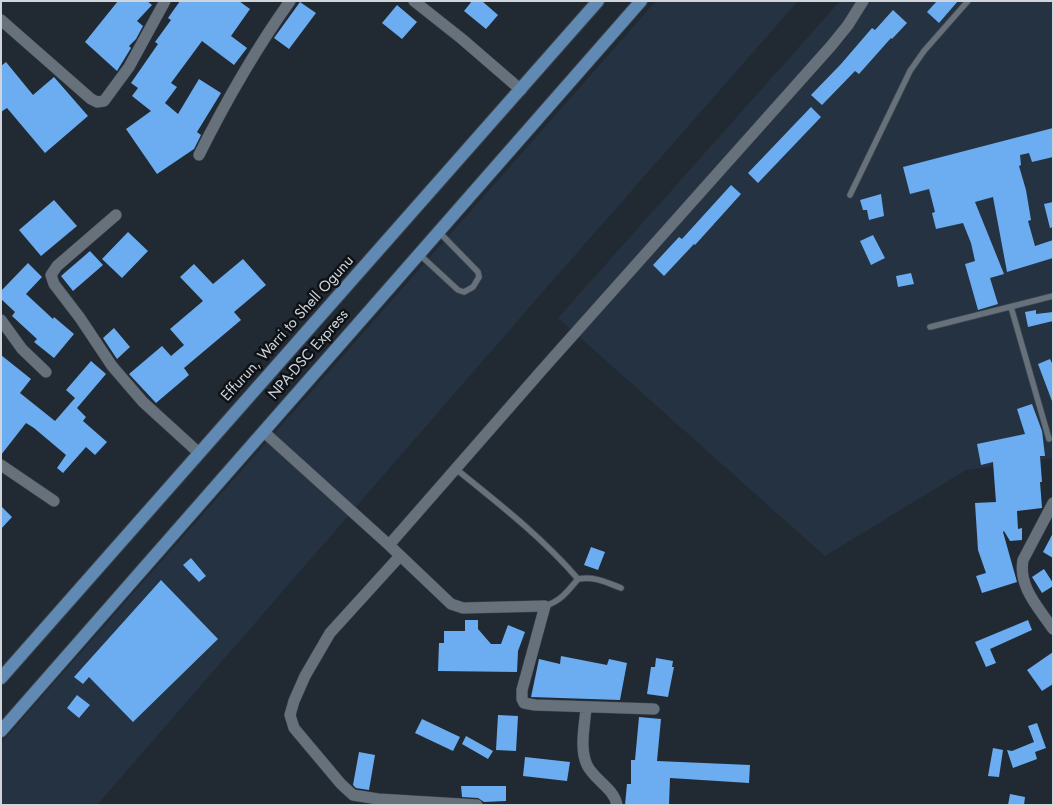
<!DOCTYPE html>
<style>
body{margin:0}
#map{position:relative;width:1054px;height:806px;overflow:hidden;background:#212a33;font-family:Jost,sans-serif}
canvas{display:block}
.frame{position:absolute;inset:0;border:2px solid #cfd5db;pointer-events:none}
</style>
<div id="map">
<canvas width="1054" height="806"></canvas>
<div class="frame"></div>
</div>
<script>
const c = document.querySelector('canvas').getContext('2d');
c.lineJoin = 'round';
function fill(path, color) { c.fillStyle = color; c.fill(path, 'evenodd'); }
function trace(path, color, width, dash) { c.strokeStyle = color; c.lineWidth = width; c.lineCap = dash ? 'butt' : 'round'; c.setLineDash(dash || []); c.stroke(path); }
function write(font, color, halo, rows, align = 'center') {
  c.font = font + ' Jost,sans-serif'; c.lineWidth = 5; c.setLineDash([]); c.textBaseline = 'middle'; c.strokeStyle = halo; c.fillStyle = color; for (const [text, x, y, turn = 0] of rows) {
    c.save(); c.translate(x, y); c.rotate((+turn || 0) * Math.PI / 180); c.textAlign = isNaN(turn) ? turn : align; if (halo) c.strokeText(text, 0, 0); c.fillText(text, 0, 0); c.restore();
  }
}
fill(new Path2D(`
 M656,1H798L540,295L97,805H1V743Z
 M840,1H1053V458L966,470L825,556L558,318Z`), '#253241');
fill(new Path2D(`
 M118,1H147L152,5L137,21L143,26L136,39L129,46L131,48L117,71L85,42Z
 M180,1H239L250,9L231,36L247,48L234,65L202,41L171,83L177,87L165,103L178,114L199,79L221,93L197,132L201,135L194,149L157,174L126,129L151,111L132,96L138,88L131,83L158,44L155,42L171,20L168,18Z
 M472,1H482L498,15L486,29L464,11Z
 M937,1H958L939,23L927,12Z
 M300,2L316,13L289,49L274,38Z
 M397,5L417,22L402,39L382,23Z
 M893,10L907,23L892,39L891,38L859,74L855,71L822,105L811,95L841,64L872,28L875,30Z
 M6,62L33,95L54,77L88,116L45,153L7,108L1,112V66Z
 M811,107L821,117L758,183L748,173Z
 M1053,128V157L1032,162L1029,153L1020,155L1021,165L1019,166L1026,190L1031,220L1028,221L1035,246L1053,240V258L1007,272L993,197L975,202L1004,274L990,278L998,304L978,310L965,264L975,261L971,243L963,223L936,229L932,213L935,212L929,189L910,194L903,167Z
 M731,185L741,194L695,245L694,244L664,276L653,265L679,237L682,239Z
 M881,194L884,216L869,220L867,210H863L860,200Z
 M54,200L77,226L41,256L19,230Z
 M1053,202V227L1050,228L1044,204Z
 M128,232L148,251L122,278L102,259Z
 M873,235L885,258L871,265L860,241Z
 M90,251L103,265L73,291L61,276Z
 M243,259L266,285L234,312L241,320L184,368L189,375L156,403L129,374L162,346L171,356L184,345L170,329L203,301L180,277L194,264L213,284Z
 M28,263L42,277L26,294L53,319L54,317L74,334L54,358L34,342L37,339L12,316L15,312L1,299V291Z
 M911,273L914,284L898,287L896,276Z
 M1036,310V314L1053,312V321L1028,327L1025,312Z
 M114,328L130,347L117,359L103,338Z
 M1,355L31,379L20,393L55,421L75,398L66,390L91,361L106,374L77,408L86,417L83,421L107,442L95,455L86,447L63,473L57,468L66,455L34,428L26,423L1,455Z
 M1050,359L1053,365L1052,401L1038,364Z
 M1032,404L1042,431L1045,456H1040L1042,482H1040L1042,508L1017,511L1018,529L1022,528V540L1010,541L1004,531L1003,532L1017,582L982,593L976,576L986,573L978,550L975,503L996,502L993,462L981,465L977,444L1025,434L1017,409Z
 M1,506L12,517L1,529Z
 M1053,533V558L1043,552Z
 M591,547L605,552L598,570L584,565Z
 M191,558L206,576L199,582L183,565Z
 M1044,569L1053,583V586L1042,593L1032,577Z
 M161,580L218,639L133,722L89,677L83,684L74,677Z
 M465,620H478V629L491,644H501L508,625L525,632L518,651L517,672L438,671L439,643H444V631H465Z
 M1028,620L1032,630L990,649L996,663L986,667L975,642Z
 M1053,652V684L1042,691L1027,670Z
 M561,656L607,665L609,659L627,663L620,700L531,697L539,659L560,664Z
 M656,658L673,661L672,667H674L668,697L647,694L651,667H655Z
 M77,695L90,705L79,718L67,708Z
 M498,715L518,716L516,751L496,750Z
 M639,717L661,719L657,761L750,765L749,783L670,778L669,805H625L627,784H631V760H635Z
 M422,719L460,737L453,751L415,733Z
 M1037,723L1046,748L1035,752L1037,759L1013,768L1007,750L1012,751L1034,742L1028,726Z
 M466,736L493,751L488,759L462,744Z
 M993,748L1003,750L999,777L988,776Z
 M359,752L375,755L369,790L356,788L353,785Z
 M525,757L570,762L567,781L523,776Z
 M461,786H506V801L484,802L478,798L462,797Z
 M1010,794L1025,797L1024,805H1008Z`), '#6badf0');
const lane = new Path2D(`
 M850,195L910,71L924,51L968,1
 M419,254L458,290L464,292L473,287L479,277L478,272L439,232
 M1011,307L1049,439
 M930,327L1053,296
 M456,469C498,503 542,537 578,579
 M545,606C561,601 568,591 578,579C594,576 606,582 621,588`);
const street = new Path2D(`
 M414,1L462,39L521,90
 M1,20L91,99L97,102L104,101L129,67L165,1
 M199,155C226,101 255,50 290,1
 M116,215L57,266L51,275L54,284L80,318L112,366L143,402L199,453
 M1,320L22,349L46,372
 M264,432L389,545L451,604L463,608L545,606L522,690V699L524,703L535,705L654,709
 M1,465L54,501
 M1053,503L1023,560C1018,587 1039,608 1053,629
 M389,545L542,370L831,46L848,25L863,1
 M400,556L330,633L305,676L294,701L290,715L294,728L341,784L353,795L378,799L477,805
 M586,707C585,725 579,748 587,765C594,780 614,788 617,805`);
const primary = new Path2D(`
 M1,678L598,1
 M1,731L641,1`);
trace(lane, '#3d454d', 7);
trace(street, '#3d454d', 12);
trace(primary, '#3d454d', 14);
trace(lane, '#67717c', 5.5);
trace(street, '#67717c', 11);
trace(primary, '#608ab4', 12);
write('15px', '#cfd5db', '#0e1216', [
 ["Effurun, Warri to Shell Ogunu",288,329,-48],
 ["NPA-DSC Express",309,355,-49]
]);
</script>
